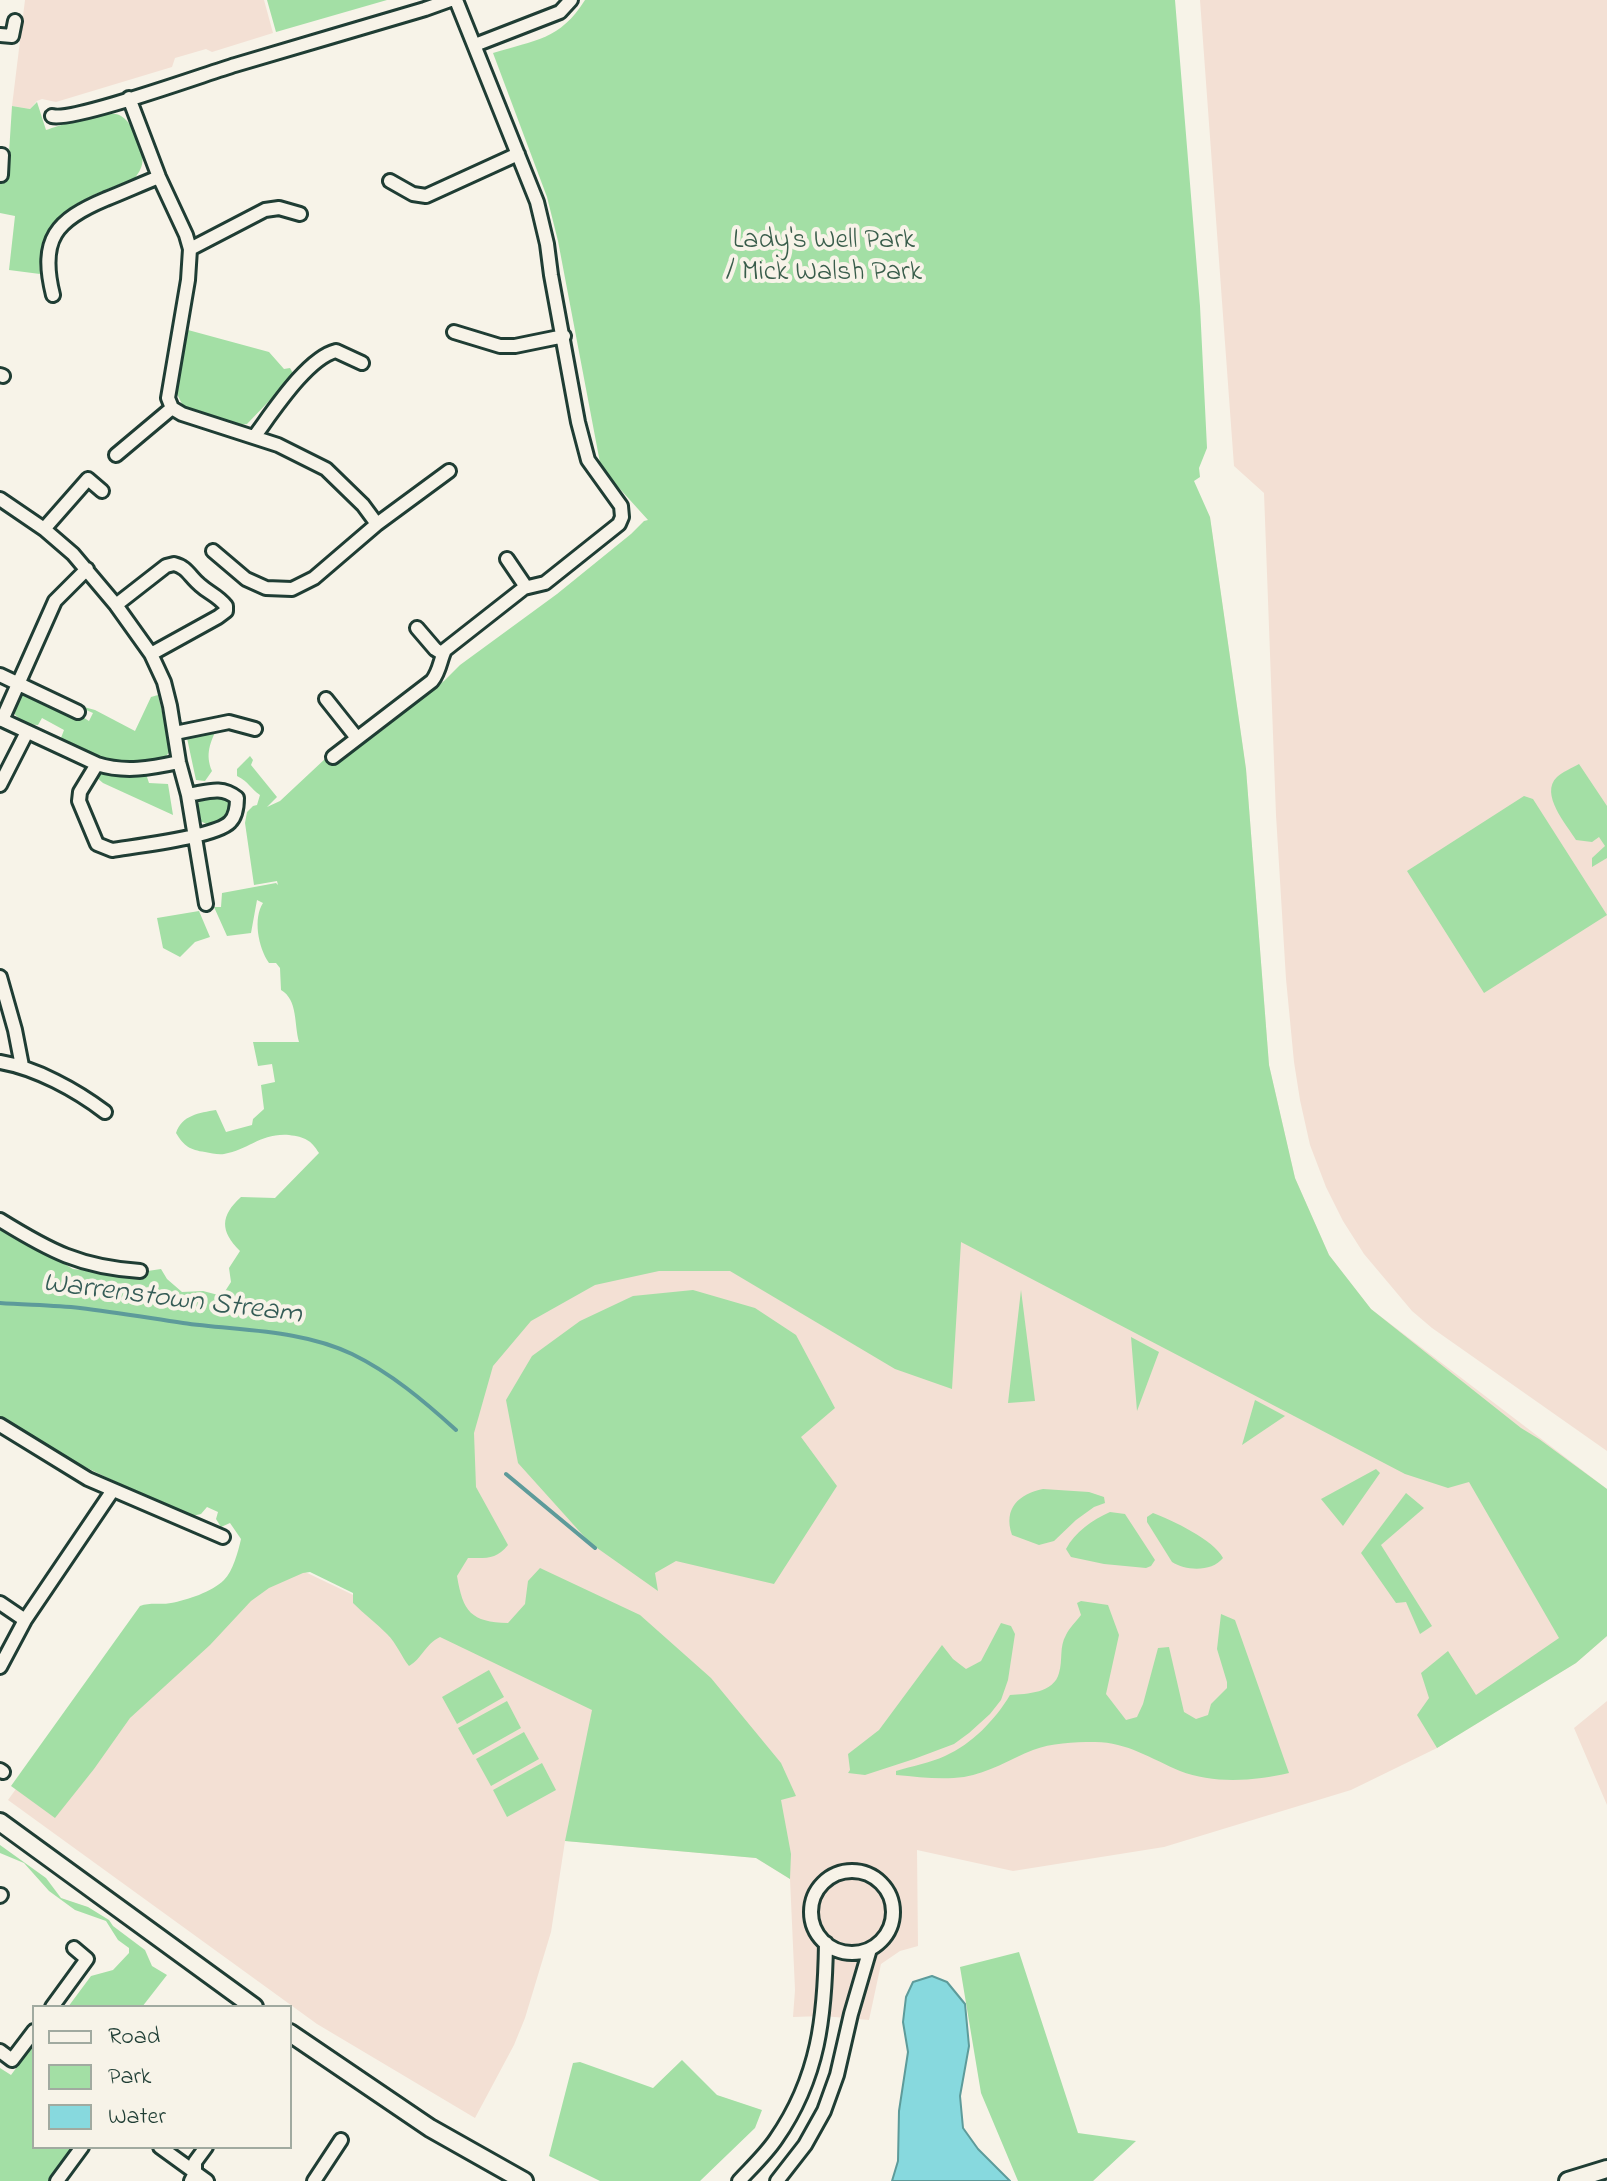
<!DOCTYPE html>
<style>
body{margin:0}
#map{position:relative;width:1607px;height:2181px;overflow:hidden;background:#f7f3e8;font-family:"Indie Flower",sans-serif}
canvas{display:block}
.legend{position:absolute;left:32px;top:2005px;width:260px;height:144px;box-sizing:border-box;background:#f7f3e8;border:2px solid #a1aaa0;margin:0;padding:10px 14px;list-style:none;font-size:24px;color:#1f3d34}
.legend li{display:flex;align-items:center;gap:16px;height:40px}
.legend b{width:40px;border:2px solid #a1aaa0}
</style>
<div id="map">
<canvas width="1607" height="2181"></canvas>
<ul class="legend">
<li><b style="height:10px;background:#f7f3e8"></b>Road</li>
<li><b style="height:22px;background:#a3dfa5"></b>Park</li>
<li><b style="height:22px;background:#87d9de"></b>Water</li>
</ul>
</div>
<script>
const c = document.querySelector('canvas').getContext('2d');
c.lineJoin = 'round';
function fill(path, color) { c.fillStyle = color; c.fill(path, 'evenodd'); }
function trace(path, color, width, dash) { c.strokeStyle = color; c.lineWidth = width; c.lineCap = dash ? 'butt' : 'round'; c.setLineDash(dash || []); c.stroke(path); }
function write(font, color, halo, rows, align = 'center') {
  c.font = font + ' "Indie Flower",sans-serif'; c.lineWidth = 8; c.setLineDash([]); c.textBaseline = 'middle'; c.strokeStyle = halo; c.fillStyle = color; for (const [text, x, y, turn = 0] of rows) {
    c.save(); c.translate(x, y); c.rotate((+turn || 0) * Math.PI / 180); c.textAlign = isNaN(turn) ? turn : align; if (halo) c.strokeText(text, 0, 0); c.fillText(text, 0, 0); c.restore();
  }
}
fill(new Path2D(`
 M25,0H264L273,33L212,52L206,49L175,58L172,67L56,102L42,99L37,101L30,109L12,106Z
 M1200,0H1607V1451L1432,1328L1412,1311L1364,1254L1343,1221L1326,1187L1310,1145L1300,1100L1294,1062L1286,979L1276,815L1264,493L1234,466Z
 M1210,517L1246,769L1269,1065L1295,1178L1329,1255L1371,1309L1607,1489V1636L1576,1663L1437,1748L1351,1790L1164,1847L1013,1871L917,1850L918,1946L900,1951L881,1964L869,2020L823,2016L793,2017L795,1990L790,1879L756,1858L565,1841L551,1932L525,2018L514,2045L475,2118L317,2024L8,1800L137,1621L301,1570L414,1624L457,1316Z
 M1607,1701V1805L1574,1728Z`), '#f3e0d4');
fill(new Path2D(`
 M267,0H387L276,32Z
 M585,0H1175L1200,306L1207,448L1199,468L1200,477L1194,481L1210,517L1246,769L1269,1065L1295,1178L1329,1255L1371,1309L1521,1428L1539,1439L1607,1489V1636L1576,1663L1437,1748L1417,1715L1429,1698L1421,1673L1448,1651L1476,1695L1559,1638L1469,1482L1448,1488L1405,1474L961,1242L952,1389L895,1369L730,1271H659L595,1285L531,1321L493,1366L474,1433L476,1487L508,1545C496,1560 486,1558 468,1558L457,1576C463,1612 471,1622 508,1623L525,1604L528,1581L540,1568L640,1615L711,1678L781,1763L796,1796L781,1800L791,1854L790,1879L756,1858L565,1841L592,1710L440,1637C425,1644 422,1659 409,1666C401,1656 397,1644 387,1634C376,1623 364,1614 353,1603V1593L310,1572L303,1573L269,1588L251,1601L210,1645L130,1718L94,1769L55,1818L11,1786L140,1606C150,1602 161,1605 171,1603C187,1600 212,1592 224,1580C233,1571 238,1552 241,1539L230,1523L221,1527L216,1519L218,1512L207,1507L201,1514L192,1516L155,1501L77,1463L0,1416V1226L73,1269L121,1275L161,1269L167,1279L182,1292L203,1291L222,1296L231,1282L229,1268L240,1251C220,1231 220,1216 241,1197L275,1198L319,1153C311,1140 305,1137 289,1135C260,1133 249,1150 224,1154C218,1155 211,1153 205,1152C190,1150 184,1146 176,1133C182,1115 199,1113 216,1110L226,1132L252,1125L253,1119L264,1109L261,1085L275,1082L272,1064L258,1066L253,1042H299C294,1024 298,1000 281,990L280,968L276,963H269C258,947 253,918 263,903L257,900L251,933L227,936L214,907H221L222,893L276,883L278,885L277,881L254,885L245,823L247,812L253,806L257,805L260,795C250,788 249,782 237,776V769L250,756L253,760L251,765L277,797L267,807L280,801L326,758L330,759L380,732L444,681L460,665L557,594L631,534L644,521L648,520L601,468L558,241L547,197L493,53C535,40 560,40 585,0Z
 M37,102L46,130C63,125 106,107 121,116C130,121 135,134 138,143C144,157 145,165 135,178C85,199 38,209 40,274L9,270L15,216L0,213V153H9L12,106L30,109Z
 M188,330L269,352L284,369L290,368L294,375L247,424L239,425L183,406L177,394V389Z
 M28,693L71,712L72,717L81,716L89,721L93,713L84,709V707L95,710L135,731L151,697L158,695L171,749L165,758C148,760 131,764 114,762C96,759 77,746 61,738L64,730L42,718L38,725C27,725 19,720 12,711L17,698Z
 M218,726C210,743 205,754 212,771L205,781L196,780L187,738Z
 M1579,764L1607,806V858L1592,867V858L1605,846L1599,837L1592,842L1576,840C1567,825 1539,794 1557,777C1562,772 1572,768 1579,764Z
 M103,773L146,774L149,783L168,784L173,815L103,783L96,777Z
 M221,795L233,800L230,817L211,826L200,821L196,806L202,799Z
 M1524,796L1533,799L1607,915L1484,993L1407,871Z
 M199,911L210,937L195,942L180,957L163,948L157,918Z
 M693,1290L755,1308L796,1335L835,1408L801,1437L837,1486L774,1584L676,1561L655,1573L658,1591L590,1543L518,1463L506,1400L532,1356L580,1321L633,1296Z
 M1021,1290L1035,1401L1008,1403Z
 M1131,1337L1159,1352L1137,1411Z
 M1255,1400L1285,1416L1242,1445Z
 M1376,1469L1380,1473L1343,1526L1321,1499Z
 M1043,1489L1089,1492L1104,1497L1105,1503L1094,1507L1076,1520L1054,1541L1039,1545L1012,1535C1003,1508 1019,1494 1043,1489Z
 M1406,1493L1424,1508L1381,1545L1432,1626L1420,1634L1406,1602L1396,1603L1361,1553Z
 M1110,1512L1125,1514L1155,1560L1151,1566L1146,1568L1104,1564L1071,1557L1066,1549C1075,1532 1092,1520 1110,1512Z
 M1153,1513C1172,1520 1214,1540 1223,1558C1212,1572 1186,1571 1172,1562L1147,1522V1517Z
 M1081,1601L1108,1605L1119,1635L1106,1694L1126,1720L1137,1717L1143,1704L1158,1648L1169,1647L1184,1712L1196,1719L1208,1715L1211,1704L1227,1688V1682L1217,1649L1221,1614L1235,1620L1289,1773C1255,1781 1213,1784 1180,1771C1152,1759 1125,1741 1093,1742C1074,1742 1051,1743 1033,1750C1010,1759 989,1773 964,1777C941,1780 919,1777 896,1775V1771C912,1766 930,1763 945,1756C972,1744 995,1720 1010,1695C1027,1694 1054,1693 1059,1673C1063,1660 1059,1647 1066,1635C1069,1628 1076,1622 1081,1615L1077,1603Z
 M1001,1623L1011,1626L1015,1634L1008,1680L1001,1700L990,1714L969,1733L954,1744L914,1759L865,1775L848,1773L850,1770L848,1754L879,1730L942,1645L953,1659L966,1669L981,1661Z
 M489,1670L504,1697L457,1724L442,1697Z
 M507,1701L521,1728L473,1755L458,1728Z
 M524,1732L539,1759L491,1786L476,1759Z
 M542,1763L556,1790L507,1817L493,1790Z
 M0,1845L46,1878L61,1898L88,1907L109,1920L113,1926L145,1950L152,1966L167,1975L142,2007H68L91,1976L113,1970L129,1953V1948L118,1940L106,1921L75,1910L49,1891L24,1863L0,1853Z
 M1019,1952L1078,2133L1136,2141L1093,2181H1018L981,2093L960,1967Z
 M34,2044V2147H74L49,2181H0V2068L11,2075Z
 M682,2060L717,2095L762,2110L755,2128L700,2181H600L549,2156L573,2063L580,2062L653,2088Z`), '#a3dfa5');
const water = new Path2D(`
 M932,1976L947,1982L965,2004L969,2046L960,2096L963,2128L978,2149L1010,2181H892L898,2161L899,2111L908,2052L903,2022L906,1997L913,1982Z`);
fill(water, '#87d9de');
trace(water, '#5d9b9a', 2);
trace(new Path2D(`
 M0,1303C26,1305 53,1305 80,1308C114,1312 149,1318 183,1323C239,1331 300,1329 352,1354C391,1373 424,1401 456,1430
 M506,1474L595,1548`), '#5d9b9a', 4);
const minor = new Path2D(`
 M0,35L12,36L15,21
 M475,45L560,12L571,0
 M129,98L159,177L186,235L190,249L188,280L168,398L172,408L182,414L278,445L326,469L363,505L377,524
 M52,116C73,122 205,74 235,65C298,46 362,28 425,9L450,0
 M0,155H2L1,175
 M390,181L413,194L426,196L518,154
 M190,249L265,210L279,208L300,214
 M53,295C39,239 56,220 106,199C124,192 141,184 159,177
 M454,332L500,346H515L564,336
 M0,375L3,376
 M254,437C272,413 307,358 336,351L362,363
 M116,455L172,408
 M0,499L44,529L73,554L116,605L151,654L164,682L170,706L179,762L188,795L206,904
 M44,529L88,479L102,491
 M213,551L246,579L266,588L292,589L314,578L377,524L449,471
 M507,559L526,587
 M116,605L166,566L174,564C187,567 190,577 200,585C210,594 217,595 226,606V611L218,617L151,654
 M417,628L435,649L443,654
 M0,675L78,712
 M326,699L357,738
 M0,719L97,764C125,773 151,768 179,762
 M2,720L55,601L87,569
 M175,733L229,722L255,729
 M333,757L432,681C440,671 440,660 445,650L524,588L545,583L619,524L622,517L621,506L588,460L578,422L551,275L547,244L537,202L456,0
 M97,764L80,792L79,801L97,844L112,850C136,846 216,837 230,822C236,816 237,807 237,798C221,785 207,792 188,795
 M0,785L27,732
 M0,977L15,1030L22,1066
 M0,1062C36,1068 76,1090 105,1112
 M0,1220C50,1251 80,1267 140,1271
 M0,1425L88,1479L223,1537
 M0,1603L25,1620
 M0,1667L25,1620L113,1490
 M0,1770L3,1772
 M811 1912a41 41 0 1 1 82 0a41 41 0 1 1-82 0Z
 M0,1896L1,1895
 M52,2007L87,1959L74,1948
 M0,2051L12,2060L34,2031
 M160,2147L207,2181
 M57,2181L82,2147
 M191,2181L195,2173V2162L206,2147
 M314,2181L341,2140
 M739,2181C751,2168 766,2154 776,2139C819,2077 825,2016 826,1943
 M777,2181L805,2145L824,2111L837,2075L851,2014L870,1949`);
const secondary = new Path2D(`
 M0,1822L254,2007
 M290,2033L430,2128L524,2181
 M1568,2181L1607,2169`);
trace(minor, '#1f3d34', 18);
trace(secondary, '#1f3d34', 22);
trace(minor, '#f7f3e8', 12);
trace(secondary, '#f7f3e8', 16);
write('28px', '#395d4b', '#f7f3e8', [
 ["Lady's Well Park",824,242],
 ["/ Mick Walsh Park",824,274]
]);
write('italic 30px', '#345c56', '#f7f3e8', [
 ["Warrenstown Stream",172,1301,7]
]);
</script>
